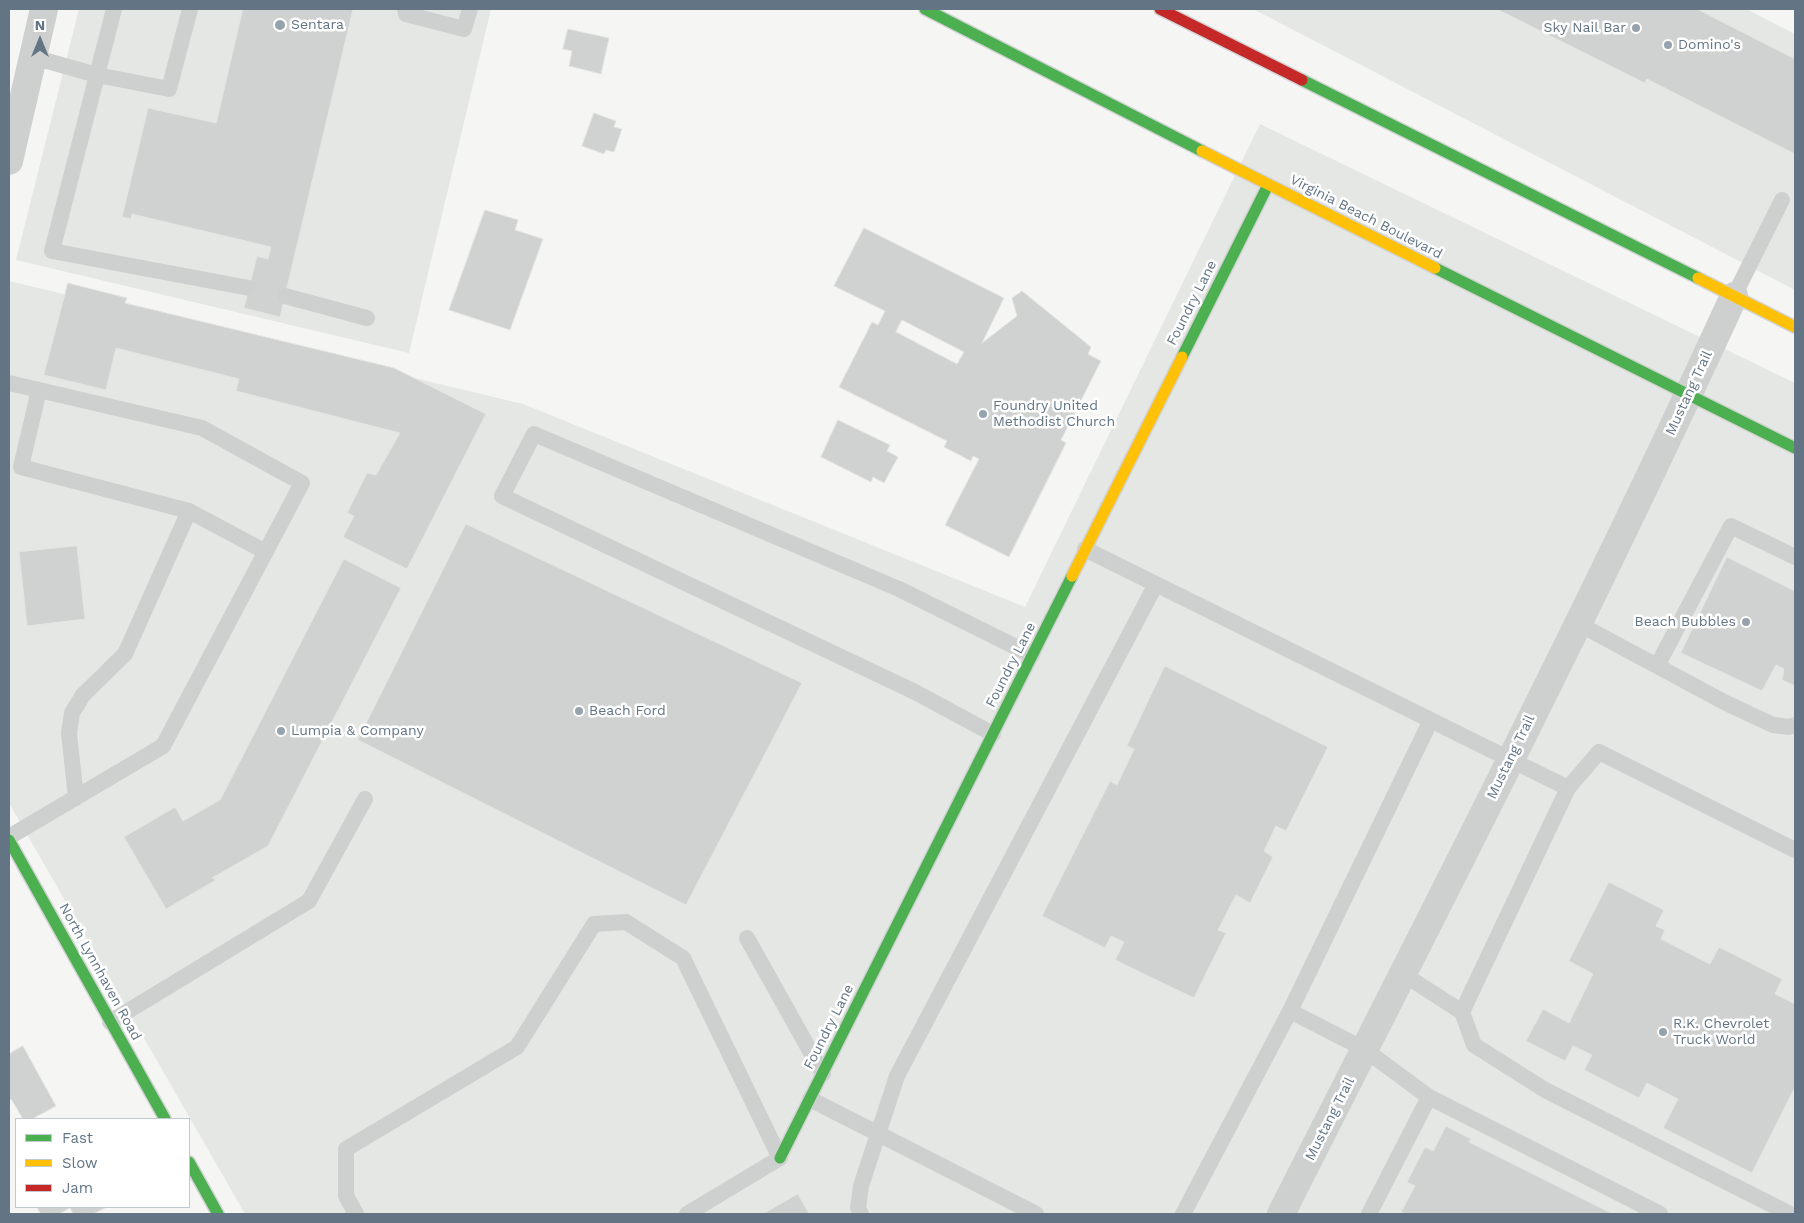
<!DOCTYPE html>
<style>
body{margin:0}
#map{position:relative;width:1804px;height:1223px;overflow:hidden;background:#f5f5f3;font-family:"Work Sans",sans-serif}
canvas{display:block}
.frame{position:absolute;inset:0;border:10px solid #637585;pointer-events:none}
.legend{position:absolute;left:15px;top:1118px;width:175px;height:90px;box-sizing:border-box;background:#fff;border:1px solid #c1c8ce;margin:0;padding:6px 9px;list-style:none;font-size:15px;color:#637585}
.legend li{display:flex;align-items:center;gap:10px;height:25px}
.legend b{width:25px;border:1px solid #c1c8ce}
.north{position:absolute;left:15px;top:15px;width:50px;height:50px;-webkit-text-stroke:4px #fff;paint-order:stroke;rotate:0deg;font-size:14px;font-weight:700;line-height:20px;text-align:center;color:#637585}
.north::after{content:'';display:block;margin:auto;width:18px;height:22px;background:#637585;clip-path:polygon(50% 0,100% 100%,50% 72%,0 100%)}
</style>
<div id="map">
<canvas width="1804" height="1223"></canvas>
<div class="frame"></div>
<ul class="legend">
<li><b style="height:6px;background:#4caf50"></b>Fast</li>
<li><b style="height:6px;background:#ffc107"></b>Slow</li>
<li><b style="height:6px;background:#c62828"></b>Jam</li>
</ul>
<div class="north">N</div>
</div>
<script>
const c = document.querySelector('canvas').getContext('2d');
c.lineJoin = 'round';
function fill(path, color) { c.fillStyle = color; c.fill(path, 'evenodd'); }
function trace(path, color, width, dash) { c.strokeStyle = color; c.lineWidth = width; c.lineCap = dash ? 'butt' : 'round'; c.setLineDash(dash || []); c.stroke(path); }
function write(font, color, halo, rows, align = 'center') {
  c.font = font + ' "Work Sans",sans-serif'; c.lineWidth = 5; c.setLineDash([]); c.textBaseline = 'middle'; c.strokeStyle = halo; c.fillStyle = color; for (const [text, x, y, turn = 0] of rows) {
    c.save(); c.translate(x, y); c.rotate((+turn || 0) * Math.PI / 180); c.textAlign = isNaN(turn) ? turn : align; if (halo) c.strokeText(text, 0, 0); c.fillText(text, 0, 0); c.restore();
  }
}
fill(new Path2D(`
 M79,9H491L409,353L16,260Z
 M1253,9H1746L1795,34V290Z
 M1260,124L1795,383V1214H245L9,803V281L523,404L1025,607Z`), '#e5e7e5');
const building = new Path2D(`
 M243,9H353L280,317L244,308L257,256L268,259L271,247L132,214L131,219L122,217L148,108L216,123Z
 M1497,9H1697L1795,59V154L1647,79L1645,83Z
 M568,29L609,38L601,74L569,66L572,51L563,49Z
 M594,113L616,121L614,127L622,129L614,152L606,150L604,154L582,146Z
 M485,210L518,220L515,230L543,239L510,330L449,310Z
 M864,228L1004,298L982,343L1017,316L1012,298L1022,291L1091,347L1088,354L1101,361L1061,440L1066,443L1009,557L945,525L979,459L973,456L971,461L944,447L947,441L839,387L872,322L878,325L885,311L834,286ZM902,320L964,352L957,364L896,332Z
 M68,283L127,298L125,303L394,368L486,414L407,569L343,537L354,516L347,513L367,473L376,475L400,433L236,391L239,379L116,348L106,390L44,375Z
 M838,420L890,445L887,451L898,457L884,483L873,477L871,482L821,457Z
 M466,524L802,683L686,905L358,740Z
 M77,546L85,619L27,626L19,552Z
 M1727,557L1795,591V686L1782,680L1784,669L1776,665L1762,691L1681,653Z
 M344,559L401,588L268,846L212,878L216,880L166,909L124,837L175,807L183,821L220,800Z
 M1165,666L1328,747L1286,831L1276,826L1264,851L1273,857L1250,903L1236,895L1218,930L1226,933L1194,998L1115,960L1124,942L1111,936L1105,948L1042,916L1110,781L1117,785L1134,749L1127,746Z
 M1609,882L1664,910L1656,926L1665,930L1661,939L1710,964L1719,947L1782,979L1775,994L1795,1004V1087L1752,1173L1663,1128L1678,1099L1647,1083L1639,1098L1584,1070L1592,1055L1573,1046L1565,1061L1526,1041L1543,1009L1569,1023L1593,974L1569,961Z
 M23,1046L56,1106L32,1119H23L11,1099L9,1101V1054Z
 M1446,1126L1471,1139L1469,1142L1613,1214H1405L1401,1212L1415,1186L1407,1182L1425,1147L1433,1151Z
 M798,1194L809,1214H763Z
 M37,1207H107L93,1214H73L70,1208L59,1214H41Z`);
fill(building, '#d0d1d1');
trace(building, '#e4e4e3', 1);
const fast = new Path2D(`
 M925,9L1202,151
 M1302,80L1698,278
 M1435,268L1795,448
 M1182,357L1268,185
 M9,840L165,1119
 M780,1158L1072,576
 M189,1162L218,1214`);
const slow = new Path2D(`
 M1202,151L1435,268
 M1698,278L1795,327
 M1072,576L1182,357`);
const jam = new Path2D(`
 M1160,9L1302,80`);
trace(fast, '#d0d2d3', 14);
trace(slow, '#d0d2d3', 14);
trace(jam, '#d0d2d3', 14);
trace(new Path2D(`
 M114,9L52,251L249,288
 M405,9L406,14L464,29L470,9
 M33,57L97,75L169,89L190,9
 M285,296L367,318
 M1734,296L1782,200
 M9,383L202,428L302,483L163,746L9,837
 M39,390L21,467L189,511L125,654L83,695L72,713L69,733L76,798
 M189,511L266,552
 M1085,549L1568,788L1599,752L1795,850
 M1577,623L1726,703L1773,725L1789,727L1795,725
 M1657,666L1731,526L1795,557
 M993,734L915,692L502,496L534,434L899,589L1032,655
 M747,938L823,1074
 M1403,974L1462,1012L1568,788
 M1290,1011L1431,720
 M1462,1012L1474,1045L1545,1090L1790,1214
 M110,1022L309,901L365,799
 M1429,1097L1660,1214
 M810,1099L1036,1214
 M356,1214L346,1196V1149L517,1047L594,924L626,922L683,958L780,1158L687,1214
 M861,1214L858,1208L861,1186L897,1076L1156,584
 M1183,1214L1290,1011L1364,1049L1429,1097L1369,1214`), '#ced0d0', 16);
trace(new Path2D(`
 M9,161L44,9
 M1281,1214C1435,910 1592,606 1734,296`), '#ced0d0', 28);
trace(fast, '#4caf50', 11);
trace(slow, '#ffc107', 11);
trace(jam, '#c62828', 11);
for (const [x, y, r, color] of [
 [280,25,6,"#96a2ac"],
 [1636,28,5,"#96a2ac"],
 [1668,45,5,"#96a2ac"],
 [983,414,5,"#96a2ac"],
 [1746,622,5,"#96a2ac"],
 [579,711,5,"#96a2ac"],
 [281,731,5,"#96a2ac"],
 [1663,1032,5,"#96a2ac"]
]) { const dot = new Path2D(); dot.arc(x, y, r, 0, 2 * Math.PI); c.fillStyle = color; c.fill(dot); trace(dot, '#fff', 2); }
write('14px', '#637585', '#fff', [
 ["Sentara",291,25],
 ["Sky Nail Bar",1626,28,"right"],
 ["Domino's",1678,45],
 ["Foundry United",993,406],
 ["Methodist Church",993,422],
 ["Beach Bubbles",1736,622,"right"],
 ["Beach Ford",589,711],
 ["Lumpia & Company",291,731],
 ["R.K. Chevrolet",1673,1024],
 ["Truck World",1673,1040]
], 'left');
write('14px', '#637585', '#fff', [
 ["Virginia Beach Boulevard",1366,217,27],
 ["Foundry Lane",1192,303,-63],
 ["Mustang Trail",1689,393,-65],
 ["Foundry Lane",1011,665,-63],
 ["Mustang Trail",1511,757,-64],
 ["North Lynnhaven Road",100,972,61],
 ["Foundry Lane",829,1027,-63],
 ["Mustang Trail",1330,1119,-63]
]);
</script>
